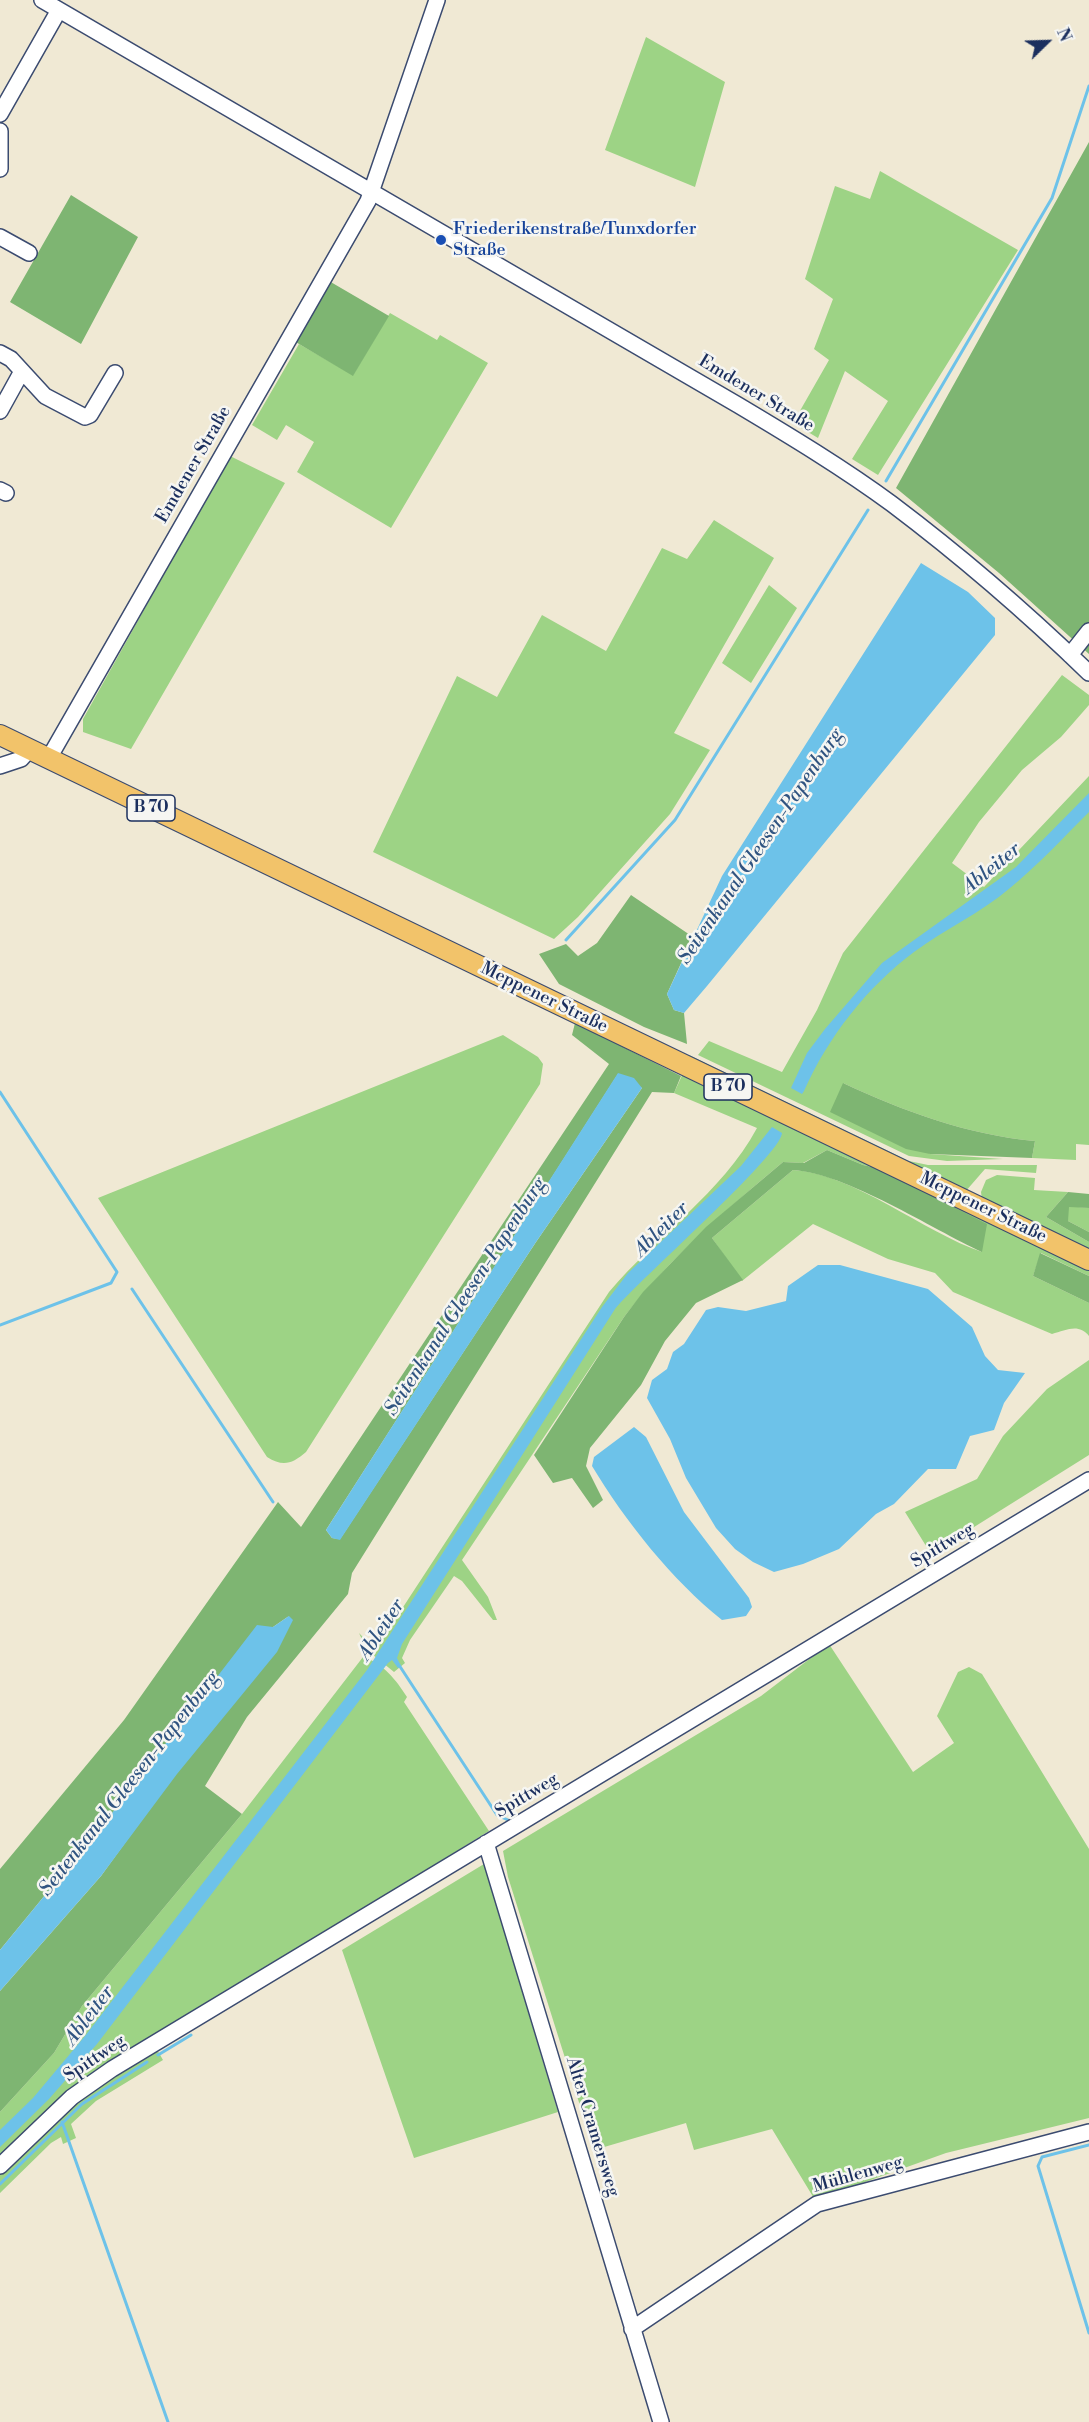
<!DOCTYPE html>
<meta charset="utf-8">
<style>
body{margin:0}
#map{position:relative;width:1089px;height:2422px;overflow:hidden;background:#f0e9d4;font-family:"Libre Bodoni",serif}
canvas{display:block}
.north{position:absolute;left:1017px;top:12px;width:60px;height:60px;-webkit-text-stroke:4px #f6f6f2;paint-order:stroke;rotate:67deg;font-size:16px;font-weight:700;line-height:24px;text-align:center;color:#1b2f5e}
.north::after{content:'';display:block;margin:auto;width:21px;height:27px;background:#1b2f5e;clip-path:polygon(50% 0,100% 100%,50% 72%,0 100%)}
</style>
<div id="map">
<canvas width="1089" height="2422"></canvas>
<div class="north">N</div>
</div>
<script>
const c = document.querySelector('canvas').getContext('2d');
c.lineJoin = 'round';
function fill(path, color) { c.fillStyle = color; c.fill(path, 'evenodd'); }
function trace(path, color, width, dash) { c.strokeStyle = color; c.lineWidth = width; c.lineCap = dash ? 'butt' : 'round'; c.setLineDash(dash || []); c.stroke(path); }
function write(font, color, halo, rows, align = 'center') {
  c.font = font + ' "Libre Bodoni",serif'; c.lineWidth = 5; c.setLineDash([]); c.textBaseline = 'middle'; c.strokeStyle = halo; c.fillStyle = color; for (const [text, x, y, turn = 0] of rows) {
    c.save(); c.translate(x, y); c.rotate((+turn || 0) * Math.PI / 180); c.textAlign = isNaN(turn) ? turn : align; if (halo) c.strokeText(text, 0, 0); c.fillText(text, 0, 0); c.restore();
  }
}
fill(new Path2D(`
 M646,37L725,82L695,187L605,150Z
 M880,171L1018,250L878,475L852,459L888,401L845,371L818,438L793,423L829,360L814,349L833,299L805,279L835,186L870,199Z
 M390,313L437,340L440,335L488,363L391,528L297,472L314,442L286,425L277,440L252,425L299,344L353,375Z
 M230,456L285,483L131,749L83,732V719Z
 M714,520L774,558L674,733L710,750L670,814L578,917L554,939L373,852L457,676L497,697L542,615L606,651L662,548L687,559Z
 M769,585L797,608L751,683L722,663Z
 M1062,675L1089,695V705L1061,737L1022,770L979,822L952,863L984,887L1089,776V1145L1076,1144V1160L1032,1158L1035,1141C968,1135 903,1111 843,1083L930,1154L1003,1159L947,1161L909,1156L698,1055L709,1041L782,1072L817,1010L843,953Z
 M503,1035L538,1057L543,1064L540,1084L306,1452C292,1464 283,1467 267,1457L98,1198Z
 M689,1055L909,1161L928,1165H1037L1036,1173L985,1169L965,1192L688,1057Z
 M684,1071L1089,1268V1276L1041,1253L1033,1276L1089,1303V1336C1079,1323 1066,1330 1052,1334L953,1292L935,1273L888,1259L813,1224L742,1281L712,1238L793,1170C855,1174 923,1232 982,1252L877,1168L863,1165L827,1150L803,1163L783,1162C726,1210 670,1258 624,1317L462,1560L488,1597L497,1620H493L462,1581L454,1576L410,1640L402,1658L405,1663L394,1672L367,1650L359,1633L375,1650L609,1292C656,1236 722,1193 757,1128L674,1093Z
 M997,1175L1035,1178L1034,1190L1068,1192L1046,1217L1089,1242V1250L982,1200L981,1192L986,1180Z
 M1068,1206L1089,1208V1232L1068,1221Z
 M1089,1360V1455L931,1554L905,1512L977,1479L1003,1436L1047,1389Z
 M829,1644L913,1772L954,1743L937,1716L958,1672L969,1667L982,1674L1089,1849V2118L946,2153L815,2200L772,2129L694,2150L686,2123L594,2150L508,1877L503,1851L761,1696Z
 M363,1657C383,1663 397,1681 407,1697L404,1702L489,1831L90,2079L0,2161V2112L54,2053L82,2006L242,1814Z
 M484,1864L558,2112L414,2158L342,1950Z
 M155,2046L163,2060L96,2101L71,2124L76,2138L63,2144L61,2137L51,2143L0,2193V2172L63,2110Z`), '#9dd385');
fill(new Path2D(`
 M1089,142V654L999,573L896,488Z
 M71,195L138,237L81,344L10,302Z
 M329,281L389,316L353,376L294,341Z
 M631,895L693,937L667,994L674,1010L684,1013L687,1044L644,1027L559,984L539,954L566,944L578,956L597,943Z
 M575,1023L681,1076L674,1093L652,1092L352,1573L348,1594L247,1717L205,1786L242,1814L82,2006L54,2053L0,2112V1991L101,1876L289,1616L273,1627L109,1817L0,1950V1869L124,1720L278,1502L301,1527L609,1064L572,1035ZM618,1074L642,1088L536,1242L340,1539L332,1538L326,1530Z
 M843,1083C903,1111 968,1135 1035,1141L1032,1158L930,1154L906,1149L830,1112Z
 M827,1150L863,1165L877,1168L987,1224L982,1252C932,1229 846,1173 793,1170L712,1238L743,1280L696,1303L665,1341L641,1385L590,1448L586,1466L603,1500L593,1508L572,1478L553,1483L534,1455L624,1317L643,1292L706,1227L783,1162L804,1163Z
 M1068,1192L1089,1194V1208L1069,1207L1068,1221L1089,1232V1242L1046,1217Z
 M1040,1253L1089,1276V1303L1033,1276Z`), '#7eb572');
fill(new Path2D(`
 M921,563L968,592L995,618V635L707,986L684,1013L674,1010L667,994L722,876Z
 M1089,793V812C1063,838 1038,865 1010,888C981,913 945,929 914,952C867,987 828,1037 804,1091L802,1094L791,1088L807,1053L825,1029L882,963L1016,867Z
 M618,1073L634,1078L642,1088L536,1242L340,1540L332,1538L326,1530Z
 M772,1127L782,1133C781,1155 640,1279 615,1309L402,1644L397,1658L401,1666L398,1668L392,1660L388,1663L97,2044L49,2099L0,2147V2130L33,2098L85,2036L367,1670L602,1307L628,1273L741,1166Z
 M818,1265H840L928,1289L972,1327L985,1356L998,1370L1025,1373L1004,1403L994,1430L970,1436L956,1469H928L894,1504L876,1514L839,1549L803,1564L774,1572L753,1562L735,1549L716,1528L686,1478L670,1439L647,1398L652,1380L667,1369L673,1352L684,1344L706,1310L718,1307L746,1311L786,1301L788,1286Z
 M634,1427L646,1437L684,1512L749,1598L752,1607L746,1616L722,1620C672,1580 625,1521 592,1466L594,1457Z
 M289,1616L293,1620L277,1652L177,1774L101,1876L0,1991V1950L109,1817L257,1625L273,1627Z`), '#6dc2e9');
trace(new Path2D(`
 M886,481L1052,198L1089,86
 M566,940L675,820L868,510
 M0,1092L117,1272L111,1283L0,1325
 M132,1289L273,1502
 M399,1665L497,1815L508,1820
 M158,2055L191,2035
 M62,2122L168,2422
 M1089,2145L1042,2157L1038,2166L1089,2333
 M0,2184L82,2104L147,2062`), '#6dc2e9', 3);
const minor = new Path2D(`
 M42,0L738,405C790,436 843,468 892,504C961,556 1027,613 1089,673
 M0,114L59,10
 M0,131V169
 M0,237L29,253
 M0,353L11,359L45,396L85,417L90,415L115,373
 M0,411L21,373
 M0,490L6,493
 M1070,655L1089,631
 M49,758L368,201L437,0
 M0,766L21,759L29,750
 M486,1843L661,2422
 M0,2166L72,2097L112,2069L1089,1480
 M632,2329L817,2204L1089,2132`);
const major = new Path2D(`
 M0,735L1089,1260`);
trace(minor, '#3b4b70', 18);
trace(major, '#3b4b70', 22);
trace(minor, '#fff', 15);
trace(major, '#f2c36a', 20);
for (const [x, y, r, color] of [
 [441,240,6,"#1a4fb4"]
]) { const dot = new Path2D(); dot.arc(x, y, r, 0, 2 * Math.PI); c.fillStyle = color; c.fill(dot); trace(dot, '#f6f6f2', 2); }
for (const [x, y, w] of [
 [151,808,48],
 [728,1087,48]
]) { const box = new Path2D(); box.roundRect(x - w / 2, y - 13, w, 26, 4.5); c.fillStyle = '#f6f6f2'; c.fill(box); trace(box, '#1b2f5e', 1.5); }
write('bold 16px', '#1b2f5e', null, [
 ["B 70",151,808],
 ["B 70",728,1087]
]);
write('18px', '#164399', '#f6f6f2', [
 ["Friederikenstraße/Tunxdorfer",453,230],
 ["Straße",453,251]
], 'left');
write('18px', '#1b2f5e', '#f6f6f2', [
 ["Emdener Straße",756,394,31],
 ["Emdener Straße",194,465,-60],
 ["Meppener Straße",544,998,26],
 ["Meppener Straße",983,1208,26],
 ["Spittweg",943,1546,-31],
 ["Spittweg",527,1796,-31],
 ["Spittweg",95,2059,-34],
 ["Alter Cramersweg",592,2127,73],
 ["Mühlenweg",858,2175,-16]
]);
write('italic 20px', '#305481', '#f6f6f2', [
 ["Seitenkanal Gleesen-Papenburg",761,847,-56],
 ["Ableiter",992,869,-39],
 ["Ableiter",662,1230,-45],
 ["Seitenkanal Gleesen-Papenburg",466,1297,-57],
 ["Ableiter",382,1630,-57],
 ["Seitenkanal Gleesen-Papenburg",130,1784,-52],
 ["Ableiter",90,2016,-53]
]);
</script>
